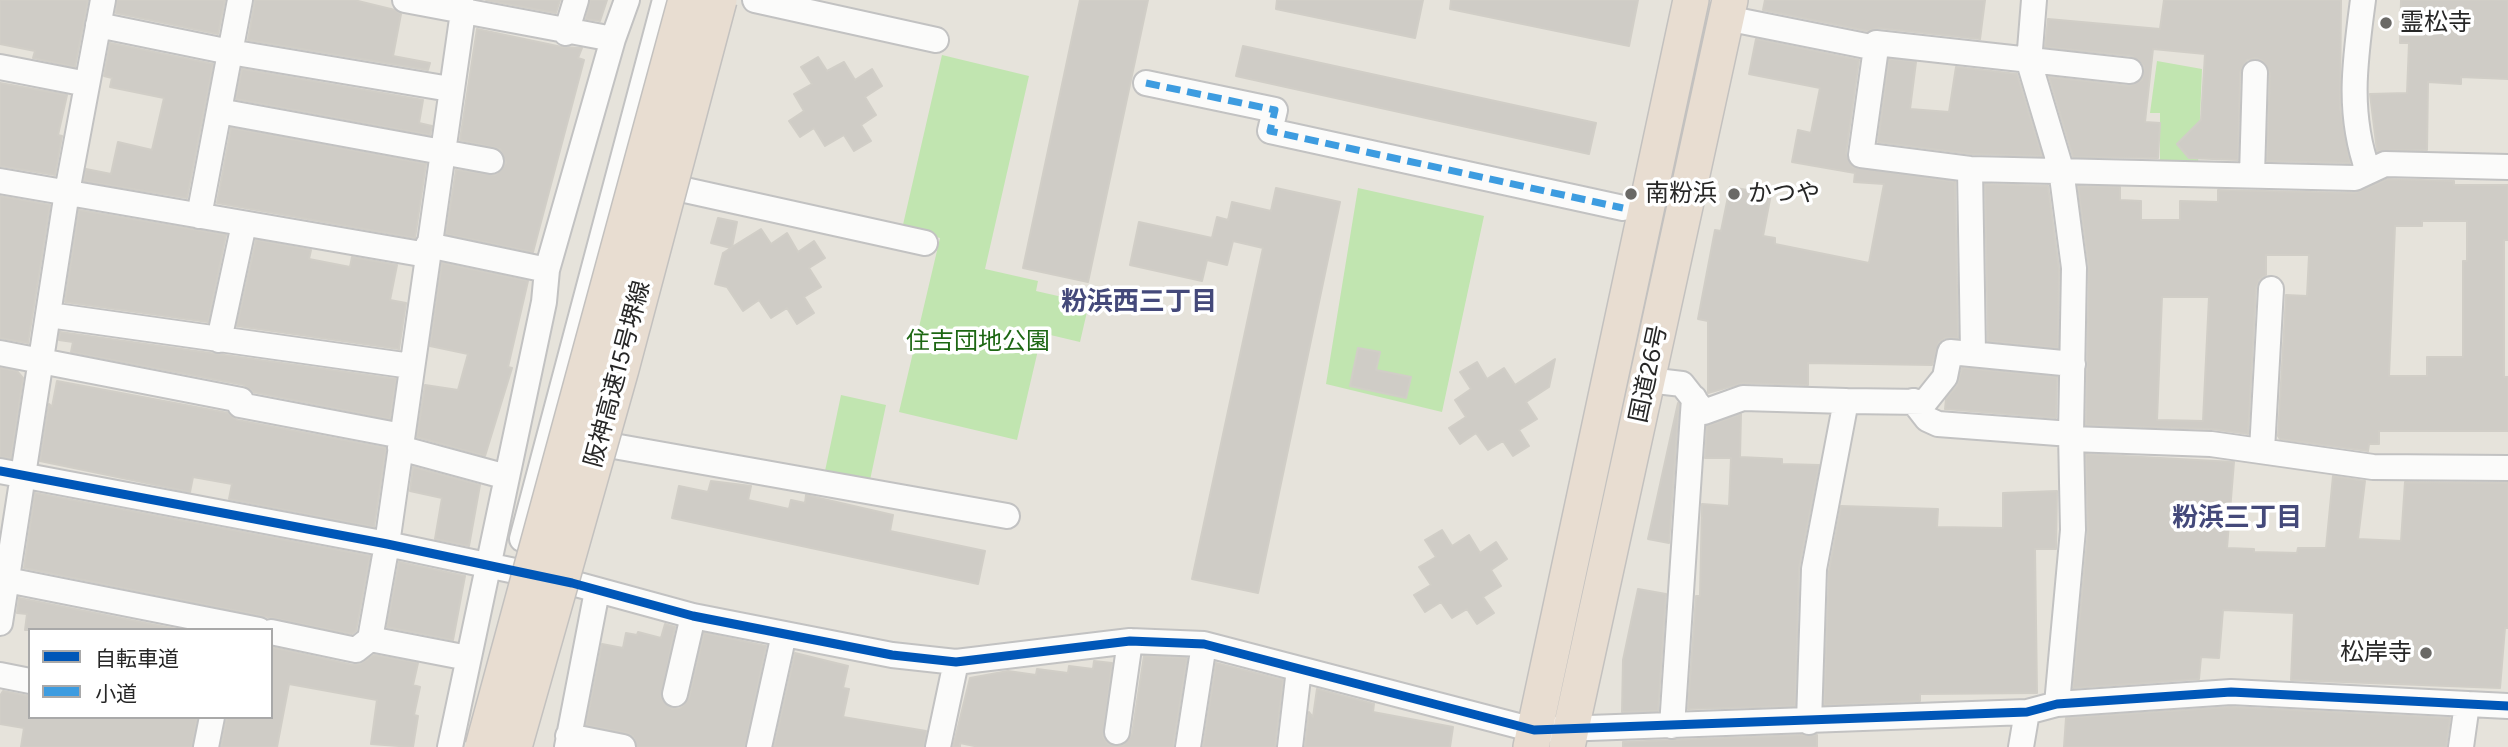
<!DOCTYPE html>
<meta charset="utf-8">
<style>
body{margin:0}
#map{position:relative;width:2508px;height:747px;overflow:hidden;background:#e6e3db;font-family:Figtree,"Noto Sans JP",sans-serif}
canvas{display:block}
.legend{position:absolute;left:28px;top:628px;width:245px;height:91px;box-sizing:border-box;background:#fff;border:2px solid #a9a9a9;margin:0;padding:9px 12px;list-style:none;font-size:21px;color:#272727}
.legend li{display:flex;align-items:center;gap:14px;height:35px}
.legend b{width:35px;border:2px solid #a9a9a9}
</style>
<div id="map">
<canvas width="2508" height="747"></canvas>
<ul class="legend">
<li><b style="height:9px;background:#0057b8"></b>自転車道</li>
<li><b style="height:9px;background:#3d9ce0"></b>小道</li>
</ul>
</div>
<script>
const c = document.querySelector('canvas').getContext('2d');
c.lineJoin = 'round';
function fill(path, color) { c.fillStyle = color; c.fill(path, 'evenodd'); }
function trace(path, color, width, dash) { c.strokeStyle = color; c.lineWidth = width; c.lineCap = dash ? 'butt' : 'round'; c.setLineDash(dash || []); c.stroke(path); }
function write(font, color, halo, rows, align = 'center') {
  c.font = font + ' Figtree,"Noto Sans JP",sans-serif'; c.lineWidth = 7; c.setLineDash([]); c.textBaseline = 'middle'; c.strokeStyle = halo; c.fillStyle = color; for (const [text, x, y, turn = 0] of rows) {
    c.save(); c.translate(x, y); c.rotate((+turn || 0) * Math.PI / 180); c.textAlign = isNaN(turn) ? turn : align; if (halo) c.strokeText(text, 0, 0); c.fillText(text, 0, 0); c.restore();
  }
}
fill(new Path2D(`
 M942,55L1029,76L985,269L1038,281L1036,291L1089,303L1080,342L1042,333L1017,440L899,412L940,238L902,229Z
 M2157,61L2202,69L2198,165H2160V113H2150Z
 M1358,188L1484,216L1442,412L1326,384Z
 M841,395L886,405L870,480L825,471Z`), '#c1e5b0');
const building = new Path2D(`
 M0,0H88L75,67L33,58L35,51L0,44Z
 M117,0H225L218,34L116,13Z
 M255,0H354L395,10L401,14L393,56L430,63L428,70L248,40Z
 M486,0H560L556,13Z
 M590,0H607L600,21L586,19Z
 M1080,0H1148L1088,282L1023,268Z
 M1277,0H1423L1415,38L1276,9Z
 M1451,0H1638L1629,46L1450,9Z
 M1765,0H1985L1980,39L1878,28L1868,31L1763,10Z
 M2164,0H2341L2340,108L2350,163L2267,161L2270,73L2263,61L2256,58L2247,60L2240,72L2238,160L2189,158L2177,144L2201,120L2205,54L2153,49L2145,122L2160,123L2158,158L2073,157L2049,77L2129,86L2142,80L2144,66L2132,56L2045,47L2048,19L2160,29Z
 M2401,0H2508V79L2461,77V84L2428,82L2427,150L2377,151L2370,94L2407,93L2409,43H2400Z
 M477,29L562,47L582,48L578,58L584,60L533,252L446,234L456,170L495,175L506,163L500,149L460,140Z
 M1756,39L1859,60L1846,153L1853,167L1955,182L1958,338H1945L1939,342L1932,365L1808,363V385L1743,383L1708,393V321L1698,319L1715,230L1721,231L1730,187L1771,194L1763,236L1775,238V244L1869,263L1884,184L1854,182L1855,173L1792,162L1798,130L1811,133L1820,88L1749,74Z
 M110,43L213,64L187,198L84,181L86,169L111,174L118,142L152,150L164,98L110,87L112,78L104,76Z
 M1243,46L1596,123L1589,154L1236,76Z
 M818,57L827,71L844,62L855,80L872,69L882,86L865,97L876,115L861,125L871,141L854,151L844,135L825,146L814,128L800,137L789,121L804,111L794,94L812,84L801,67Z
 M1889,59L1916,62L1910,109L1949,112L1956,67L2017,74L2042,156L1971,154L1878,142Z
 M242,69L423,100L419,123L432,126L430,135L236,99Z
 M0,83L67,95L58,135L62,136L55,175L0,166Z
 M231,128L426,164L415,238L217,203Z
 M2388,179L2454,181V185H2508V240H2504V377H2508V431H2379V444H2369L2368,451L2280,439L2278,436L2286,295L2307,296L2309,255H2266V275L2259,280L2256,288L2248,434L2212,429L2086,425L2089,268L2078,186L2120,187V200L2141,201V220H2180V201L2218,202V190L2355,193ZM2422,221H2467V261H2463V357H2427V376H2389L2395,226H2422ZM2162,297H2209L2203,421L2157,420Z
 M1985,184L2048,186L2059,269L2058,348L1988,341Z
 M1276,188L1340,202L1258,593L1192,579L1263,248L1233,241L1227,265L1207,260L1202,281L1130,265L1139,222L1212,238L1217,217L1228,220L1232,202L1271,211Z
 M0,196L50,205L28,343L0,338Z
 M79,210L226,235L208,322L65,302Z
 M718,218L737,222L732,247L761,229L771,244L787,233L798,252L814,241L825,258L809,268L821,287L804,297L814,313L797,324L787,308L771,318L759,300L743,311L727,287L715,284L723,253L731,248L711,243Z
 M256,240L311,250L309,259L350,267L352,257L397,265L390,300L406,303L399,349L237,326Z
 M442,263L528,281L508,367L512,368L485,456L417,437L425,385L458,390L468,354L430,346Z
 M60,332L396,379L390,419L253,392L244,385L71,352L73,342L59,340Z
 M1358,348L1380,352L1376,370L1411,377L1406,398L1350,386Z
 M1555,359L1549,387L1526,402L1537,419L1519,430L1529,446L1513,456L1503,441L1488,450L1476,433L1460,444L1449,428L1466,417L1455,400L1471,389L1460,372L1477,362L1487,379L1504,368L1515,385Z
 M0,368L17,371L23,378L11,458L0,457Z
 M1962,368L2057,377L2056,418L1945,409L1946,399L1957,386Z
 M57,381L228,413L237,420L386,448L374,527L229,499L232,484L193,477L190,492L40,461L49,404L52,407Z
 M1678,403L1679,404L1669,543L1648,539Z
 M1741,414L1740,457L1782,459V464L1819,465L1799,568L1795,706L1688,709L1696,596H1700L1702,504L1729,506L1731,458H1705L1707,426Z
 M2086,454L2234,462L2227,548L2254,549V552L2297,553L2298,548H2326L2333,476L2365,481L2358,539L2401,541L2405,482L2508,483V628H2505L2500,688L2291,680L2294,613L2223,610L2219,658L2201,657L2199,679L2073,688L2088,531Z
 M413,467L480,485L469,546L435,539L442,498L410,491Z
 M711,481L751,486L748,500L789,509L791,500L805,503L806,495L893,515L890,531L985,551L978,584L672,518L679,486L708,492Z
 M2057,491L2056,549H2035L2037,693L1920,694V701L1824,705L1829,571L1841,506L1938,509L1937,527L2003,528V493Z
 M35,493L370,556L356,631L352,634L24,568Z
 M1442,530L1452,546L1469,535L1480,553L1496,542L1507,559L1491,570L1501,586L1483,597L1494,613L1477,624L1467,609L1452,618L1441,602L1425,612L1414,595L1431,585L1419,567L1436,557L1425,540Z
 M399,562L465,576L453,640L387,627Z
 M1638,589L1666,594L1658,711L1622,712L1623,660Z
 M19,598L181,630H25L27,614L17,613Z
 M665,624L675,627L661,698L672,709L680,708L689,698L704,633L766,646L745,747H637L633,736L627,733L586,725L602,644L623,648L626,633L637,635L638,632L661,638Z
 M271,647L353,665L360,664L374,655L418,663L413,685L420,687L414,715L418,716L413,747L371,744L377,700L289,684L277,747H221L227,717H271Z
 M795,653L848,666L843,688L849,689L843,717L926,731L924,747H774Z
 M1144,656L1187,658L1173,747H979L960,743V747H953L970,678L1008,671L1036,675L1037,669L1068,673L1069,666L1093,669L1094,661L1112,663L1103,737L1108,744L1123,745L1132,734Z
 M1216,663L1283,680L1275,747H1203Z
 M1317,689L1374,704L1373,712L1453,727L1450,747H1305L1309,712L1313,717Z
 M3,691L28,696L30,717H197L192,747H21L24,728L0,724V696Z
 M2231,707L2450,718L2446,747H2064L2066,718Z
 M1802,735H1817V747H1623V742Z`);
fill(building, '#cfccc6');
trace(building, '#d1cec7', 2);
const minor = new Path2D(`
 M405,0L613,39
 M755,0L936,40
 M2034,0L2029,62L2061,169L2074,268L2071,434L2073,530L2057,704
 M2363,0C2355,60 2347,113 2368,171
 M1726,18L1876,48V43L2130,71
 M98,25L230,52L450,89
 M566,33L576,0
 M1876,48L1861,155L1970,169L2355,178L2385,164L2508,167
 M0,67L87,84
 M1146,83L1275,110L1270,131L1623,208
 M219,111L491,161
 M1970,169L1973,352
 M2252,175L2255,73
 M0,181L427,255
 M676,188L925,243
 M199,216L240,0
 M428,245L547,270
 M49,315L411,366
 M219,340L244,224
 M0,353L241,400L240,405L402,436
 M1648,380L1682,384L1704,412L1743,398L1846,401
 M1913,401L1927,419L1938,424L2071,434
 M2071,439L2211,444L2373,467L2508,468
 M608,445L1007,516
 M400,448L507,477
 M2262,450L2271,289
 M0,471L387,544L572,583L693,616L892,655L956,662L1130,641L1204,644L1534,730L2027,712L2057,704L2231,692L2508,706
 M522,539L665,0
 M7,580L259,630
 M0,623L67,192L103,0
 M271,632L356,650L370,639L468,658
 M370,639L387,544L463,12L461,0
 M0,675L30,681
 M675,694L693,616
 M1809,722L1814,569L1846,401L1925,402L1945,377L1950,352L2073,364
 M1672,726L1694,398
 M1117,732L1130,641
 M568,736L623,747
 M206,747L212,717
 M450,747L544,302L547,270L613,39L627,0
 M567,747L597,591
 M759,747L784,634
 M938,747L956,662
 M1188,747L1204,644
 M1290,747L1299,669
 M2021,747L2027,712
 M2461,747L2467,704`);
const highway = new Path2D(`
 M1531,747L1691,0
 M1567,747L1730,0`);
trace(minor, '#c2c2c2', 28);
trace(highway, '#c3c1bf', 38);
trace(minor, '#fbfbfa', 24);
trace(highway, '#e8ddd1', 35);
const highwayBridge = new Path2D(`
 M483,747L686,0
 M514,747L621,369L719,0`);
trace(highwayBridge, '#c3c1bf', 38, []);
trace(highwayBridge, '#e8ddd1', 35);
trace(new Path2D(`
 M1146,83L1275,110L1270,131L1623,208`), '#3d9ce0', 7, [14, 7]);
trace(new Path2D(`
 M0,471L387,544L572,583L693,616L892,655L956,662L1130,641L1204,644L1534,730L2027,712L2057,704L2231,692L2508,706`), '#0057b8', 9);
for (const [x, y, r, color] of [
 [2386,23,7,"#6a6966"],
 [1631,194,7,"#6a6966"],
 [1734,194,7,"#6a6966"],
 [2426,653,7,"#6a6966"]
]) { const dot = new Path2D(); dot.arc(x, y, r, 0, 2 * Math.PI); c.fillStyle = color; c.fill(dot); trace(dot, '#fff', 2.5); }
write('24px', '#272727', '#fff', [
 ["霊松寺",2400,23],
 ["南粉浜",1645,194],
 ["かつや",1748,194],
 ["松岸寺",2412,653,"right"]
], 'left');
write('24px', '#1d6713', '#fff', [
 ["住吉団地公園",978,342]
]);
write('24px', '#272727', '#fff', [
 ["阪神高速15号堺線",618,374,-75],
 ["国道26号",1649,374,-78]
]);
write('bold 26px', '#44497a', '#fff', [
 ["粉浜西三丁目",1139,302],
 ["粉浜三丁目",2237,518]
]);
</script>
